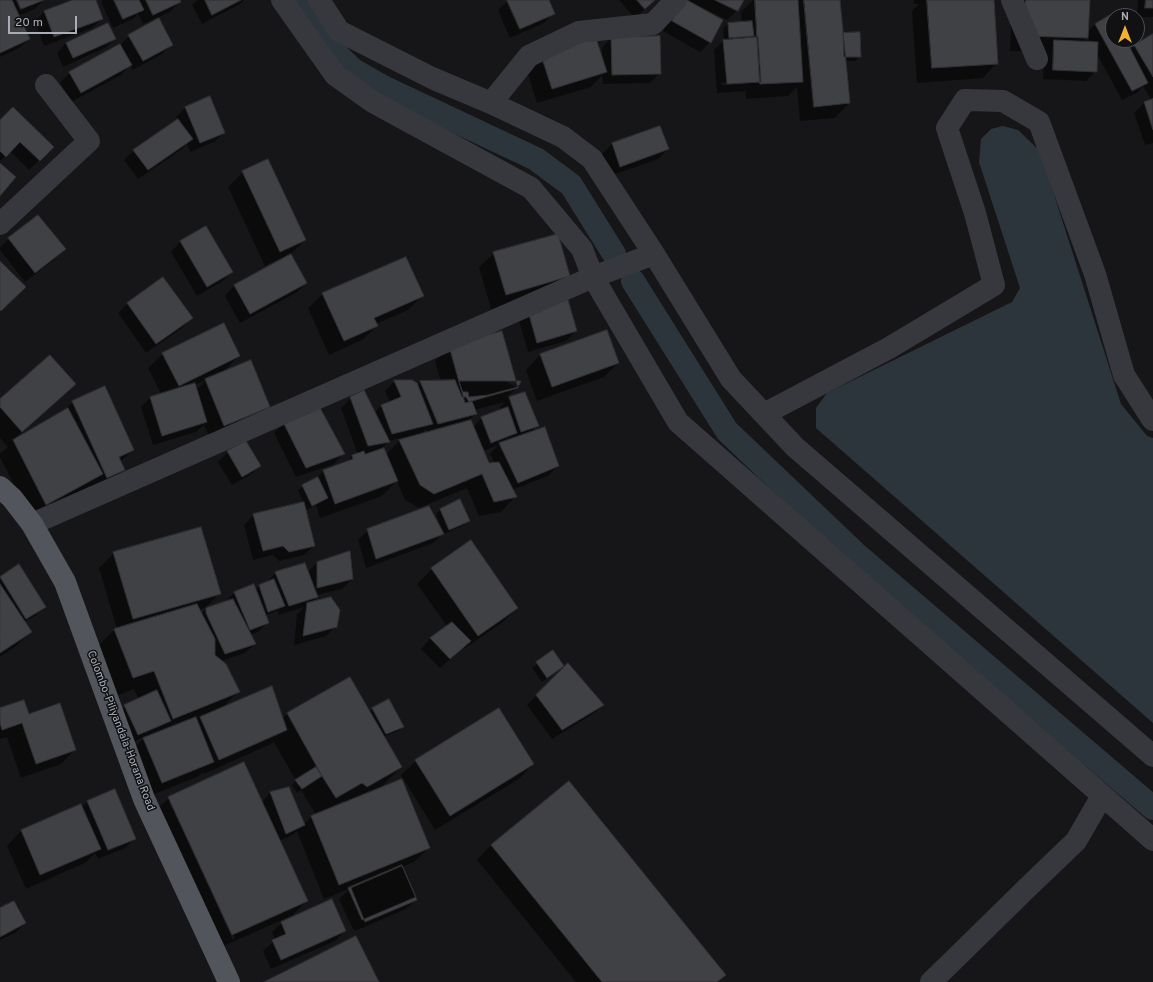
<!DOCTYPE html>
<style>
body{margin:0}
#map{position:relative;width:1153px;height:982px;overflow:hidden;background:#161618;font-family:Overpass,sans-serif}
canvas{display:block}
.north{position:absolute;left:1105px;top:8px;width:40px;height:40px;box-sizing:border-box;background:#111113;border:1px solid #4d4f55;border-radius:50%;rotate:0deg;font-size:11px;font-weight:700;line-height:16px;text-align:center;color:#a8adb8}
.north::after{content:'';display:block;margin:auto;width:14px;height:18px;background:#f2b134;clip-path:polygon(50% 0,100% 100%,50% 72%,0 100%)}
.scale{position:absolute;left:8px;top:16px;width:69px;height:18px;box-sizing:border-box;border:2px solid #a8adb8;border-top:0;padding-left:5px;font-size:12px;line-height:14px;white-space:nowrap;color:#a8adb8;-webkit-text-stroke:3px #111113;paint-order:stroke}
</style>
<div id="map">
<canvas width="1153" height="982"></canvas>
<div class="north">N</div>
<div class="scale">20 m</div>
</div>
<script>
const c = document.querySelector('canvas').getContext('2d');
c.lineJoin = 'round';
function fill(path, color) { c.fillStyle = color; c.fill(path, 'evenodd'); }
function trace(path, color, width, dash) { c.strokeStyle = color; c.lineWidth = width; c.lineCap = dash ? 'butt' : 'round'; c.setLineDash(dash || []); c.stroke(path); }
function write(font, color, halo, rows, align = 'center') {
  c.font = font + ' Overpass,sans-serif'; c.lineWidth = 3; c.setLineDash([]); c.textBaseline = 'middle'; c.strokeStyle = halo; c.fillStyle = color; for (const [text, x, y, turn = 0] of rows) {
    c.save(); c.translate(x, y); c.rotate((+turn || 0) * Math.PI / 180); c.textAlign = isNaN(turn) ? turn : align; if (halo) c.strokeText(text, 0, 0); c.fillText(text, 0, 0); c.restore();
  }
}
fill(new Path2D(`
 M1003,126L1018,130L1040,151L1121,404L1147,436L1153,438V723L816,428V408L827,393L1012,302L1020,288L979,162L981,139L991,129Z`), '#2c353c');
fill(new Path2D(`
 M0,0H44L35,9L18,16L29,39L19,48L0,57Z
 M76,0H95L102,19L92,28L44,46L35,21L45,11Z
 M103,0H179L180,2L170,12L143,24L138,14L133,19L113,28L101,2Z
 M197,0H244L240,4L202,24L192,5Z
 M509,0H548L554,13L544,23L510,38L498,10Z
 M619,0H655L635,18Z
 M685,0H743L737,11L727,20L705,9L704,11L710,42L700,52L663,31L675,10Z
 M753,0H797L798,2L799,0H839L842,34L860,56L855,61H845L849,103L835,118L800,121L797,87L788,96L746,99V91L717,93L714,50L724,40L723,28L728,24L742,23L741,12ZM745,82V84L722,85L721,83Z
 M914,0H993L997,63L983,78L917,83L912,11L919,4H914Z
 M1014,0H1089L1088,32L1095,24L1112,16L1113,18V40H1125L1130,50L1135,46L1153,35V98L1151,99L1143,86L1138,92L1122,100L1097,54L1096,71L1086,81L1043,79L1045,52L1010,51L1012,2ZM1088,38L1090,42H1083L1085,40Z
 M1138,0H1153V17H1137Z
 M129,36L172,45L162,54L133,70L130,65L121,75L71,102L60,82L70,73L120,45Z
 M611,38L660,73L650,83L603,84L602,75L591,87L537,103L525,64L540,50L602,58V48Z
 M115,39L105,48L63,67L57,53L66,43Z
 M1153,100V143L1145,145L1134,113L1144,103Z
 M186,107L224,133L214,142L190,152L187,144L182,149L138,179L124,160L134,150L178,121L176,117Z
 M0,122L52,147L29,170L10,151L0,161Z
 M659,127L668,149L658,159L610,176L602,154L612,144Z
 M243,172L305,240L290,255L306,283L296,293L240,323L225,296L234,286L280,261L279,259L265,266L228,187Z
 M38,216L64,249L55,259L25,282L0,250V247L9,239Z
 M206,227L232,272L223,281L197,296L171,252L180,242Z
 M494,253L569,276L554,291L491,309L479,267Z
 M323,294L422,296L408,310L376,324L377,326L362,340L329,355L308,308Z
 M128,303L191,318L182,328L146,353L118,313Z
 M529,311L576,331L566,341L528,352L519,321Z
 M607,331L618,363L604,377L537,401L526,370L540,355Z
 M450,347L517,388L506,398L524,393L537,426L530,433L558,466L548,476L512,490L515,497L501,512L479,516L467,488L419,508L405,500L397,481L382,496L320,518L316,505L307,510L305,504L314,546L304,555L279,561L273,555L253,560L244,525L254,515L304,503L298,491L303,486L314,480L323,471L346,463L352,456L358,454L341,408L351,398L374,413L381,406L390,403L385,391L395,381L417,385L420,382H441L435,361ZM505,402L500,407L501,411L482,418L473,427L467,422L476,413L474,410ZM426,429L428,433L420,435ZM419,434L420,435L399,441L386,455L383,448L388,441ZM498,445L490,454L495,463L488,464L483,451Z
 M163,354L239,356L221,374L269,407L255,421L210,439L204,425L196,432L153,445L141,407L151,397L161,394L148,368ZM206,380L196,390L195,385Z
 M75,384L60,398L13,440H14L61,413L73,402L133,450L120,462L124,470L109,485L92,492L90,486L31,519L0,457V454L8,447L0,438V400Z
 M284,423L343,454L334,464L296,477L274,433Z
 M228,452L260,466L250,475L232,485L218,462Z
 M441,509L469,521L464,525L444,534V533L433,543L366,568L358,540L368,530L442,532H443L436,514Z
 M471,542L517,608L503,622L464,649L463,648L440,668L421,649L430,639L447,626L417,584L432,569Z
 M114,553L220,593L205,608L199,610L201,614L206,609L225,602L234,593L253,586L255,590L260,585L266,583L275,573L308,572L317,563L352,579L342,589L316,595L317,597L310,603L336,626L326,636L294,645L297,614L304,607L279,615L278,611L265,615L268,622L258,632L250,635L255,644L245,653L221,661L239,691L222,708L282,719L288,713L369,712L373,709L403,727L398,731L383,737L401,767L379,789L429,848L414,862L402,867L416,900L406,909L355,931L354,929H353L339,899L349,889L324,899L297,831L294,834L280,841L307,900L293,915L217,949L154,812L169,798L262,802L270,793L288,788L303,825L311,817L316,815L301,790L297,793L292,785L296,781L274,742L271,744L204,774L203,772L199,776L147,797L129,753L146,736L128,744L115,716L125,706L139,700L134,689L114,697L95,649L114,630L117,629L99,568ZM343,801L345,803L335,807L334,806ZM170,803H172L235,939L233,940Z
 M19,565L44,607L35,616L24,622L31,632L16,646L0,657V577Z
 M553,652L563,666L542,682L532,668Z
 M568,665L603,705L593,714L552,739L527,705Z
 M0,709L29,715L75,750L61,764L21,778L7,737L0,739Z
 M416,761L533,764L519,779L435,830L401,775Z
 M114,790L135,838L125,848L98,859L95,853L85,863L26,889L7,846L21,831L80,805L81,808L87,802Z
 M491,845L725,975L718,982H576L477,860Z
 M0,909L25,923L15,933L0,940Z
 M282,923L345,931L335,941L271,969L263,951L275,940L272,932Z`), '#0007');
trace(new Path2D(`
 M300,0L329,47L353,70L381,86L536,159L571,185L614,254
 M633,281L727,431L855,553L1153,808`), '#2c353c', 24);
const building = new Path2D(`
 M0,0H12L30,39L0,53Z
 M17,0H44L21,9Z
 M73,0H96L103,19L54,37L44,11Z
 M114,0H139L144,10L123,19Z
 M146,0H180L181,2L153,15Z
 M205,0H241L212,15Z
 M507,0H549L555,14L520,29Z
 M637,0H655L645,9Z
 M684,0H687L723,20L711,43L672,21Z
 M715,0H744L738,11Z
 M755,0H798L803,82L760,84Z
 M804,0H840L850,103L814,107Z
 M927,0H994L998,64L932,68Z
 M1026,0H1090L1088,38L1024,36Z
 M1146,0H1153V8H1145Z
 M1112,14L1113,40H1126L1148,83L1132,91L1095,24Z
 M159,18L173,45L143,61L128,35Z
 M752,21L754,36L729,38L728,23Z
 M108,23L116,39L73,58L66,43Z
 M594,32L607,72L552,89L539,49Z
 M860,32L861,57H844L843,33Z
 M1153,34V77L1134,45Z
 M660,36L661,74L612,75L611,37Z
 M758,37L761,82L727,84L723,40Z
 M1054,40L1098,42L1097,72L1053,70Z
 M120,44L132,65L81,93L69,72Z
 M210,96L225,133L200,143L185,107Z
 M1153,99V130L1144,102Z
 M13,107L54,147L40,161L20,142L6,157L0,151V120Z
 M178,119L193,139L148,170L133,150Z
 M660,126L669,149L620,167L612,143Z
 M268,159L306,240L280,252L242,171Z
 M0,163L16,177L0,196Z
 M38,215L66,249L35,273L8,238Z
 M206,226L233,272L207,287L180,241Z
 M558,234L570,276L506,295L493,252Z
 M291,254L307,283L250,314L234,285Z
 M406,257L424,296L374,318L378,326L344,341L322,293Z
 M0,261L26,287L1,311L0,310Z
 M163,277L193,318L156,344L127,303Z
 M568,300L577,331L537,343L528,311Z
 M224,323L240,356L179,386L162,353Z
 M607,330L619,363L552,387L540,354Z
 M502,331L518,388L465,403L449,346Z
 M50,355L76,384L22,432L0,407V399Z
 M251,360L270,407L224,426L205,379Z
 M394,380H412L417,383L433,424L392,434L381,405L401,397Z
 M455,380L462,397H466L469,402L472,401L477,414L438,424L420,381Z
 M459,381H521L518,387L488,395L469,397L468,392H463Z
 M195,383L207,422L162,436L150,397Z
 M105,386L134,450L119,457L125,470L107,478L72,401Z
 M364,390L390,442L368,446L350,397Z
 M525,392L539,426L521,432L509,397Z
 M319,406L345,454L306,468L283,422Z
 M508,407L517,433L491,443L481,417Z
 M68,408L103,474L46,505L13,440Z
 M471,420L489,463L499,462L517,497L494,502L482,474L434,494L420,485L399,440Z
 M545,427L559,466L518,483L499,443Z
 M246,441L261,466L242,477L227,451Z
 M384,448L398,481L335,504L323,470L353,459L352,455L364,451L365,454Z
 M318,477L328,498L312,506L302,485Z
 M460,499L470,521L449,530L440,509Z
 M304,502L315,546L289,552L283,546L263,551L253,514Z
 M429,506L444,534L376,559L367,529Z
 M201,527L221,594L133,619L113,552Z
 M471,540L518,608L478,636L431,568Z
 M350,551L353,579L317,588V562Z
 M305,563L318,597L289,606L275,572Z
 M19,564L46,607L26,619L0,577Z
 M274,579L285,606L268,612L259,585Z
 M0,584L32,632L0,653Z
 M254,584L269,623L250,630L234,592Z
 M331,597L340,610L337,627L303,636L307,603Z
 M233,599L256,644L225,654L206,613V608Z
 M197,604L215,639V655L226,664L240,692L173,719L154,671L133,678L114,629Z
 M452,622L471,641L450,659L430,638Z
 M553,650L564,666L547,678L536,662Z
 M568,663L604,705L562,730L536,695Z
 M350,677L402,767L367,787L362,783L336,798L322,776L287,713Z
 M272,686L287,730L219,760L200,717Z
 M157,690L171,721L138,735L124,705Z
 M389,699L404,727L386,734L372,708Z
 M24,700L29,714L60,703L76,750L36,764L22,723L2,730L0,723V708Z
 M499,708L534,764L450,816L415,760Z
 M196,717L214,762L162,783L143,738Z
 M244,762L308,901L232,935L168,797Z
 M316,767L322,776L302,789L295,780Z
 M402,779L430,848L339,885L311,816Z
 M569,781L726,975L717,982H602L491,845Z
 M289,787L305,825L286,834L270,792Z
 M115,789L136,839L108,850L87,801Z
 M81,804L101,849L40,875L21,830Z
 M402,865L416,897L362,920L348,888Z
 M402,866L417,900L365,922L351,888Z
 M332,899L346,931L281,960L272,940L286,934L281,922Z
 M14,901L26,923L0,937V908Z
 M356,936L379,982H264Z`);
fill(building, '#404145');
trace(building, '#303034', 1);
trace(new Path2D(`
 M282,0L335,75L373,102L531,188L582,249L593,277L678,422L1153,840
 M319,0L339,31L432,78L491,103L563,137L592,159L654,254L731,379L795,447L1153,756
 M1012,0L1037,59
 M491,103L529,56L579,32L653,24L676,0
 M0,224L89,141L46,85
 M764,414L889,348L994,285L975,213L947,128L965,100L1003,101L1039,122L1095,274L1124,375L1152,419L1153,420
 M32,524L593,277L654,254
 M931,982L972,942L1027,888L1076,841L1102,796`), '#37383d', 22);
trace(new Path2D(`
 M0,487L12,498L32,524L65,582L144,799L229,982`), '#53555c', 22);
write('11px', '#a8adb8', '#111113', [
 ["Colombo-Piliyandala-Horana Road",120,731,69]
]);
</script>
